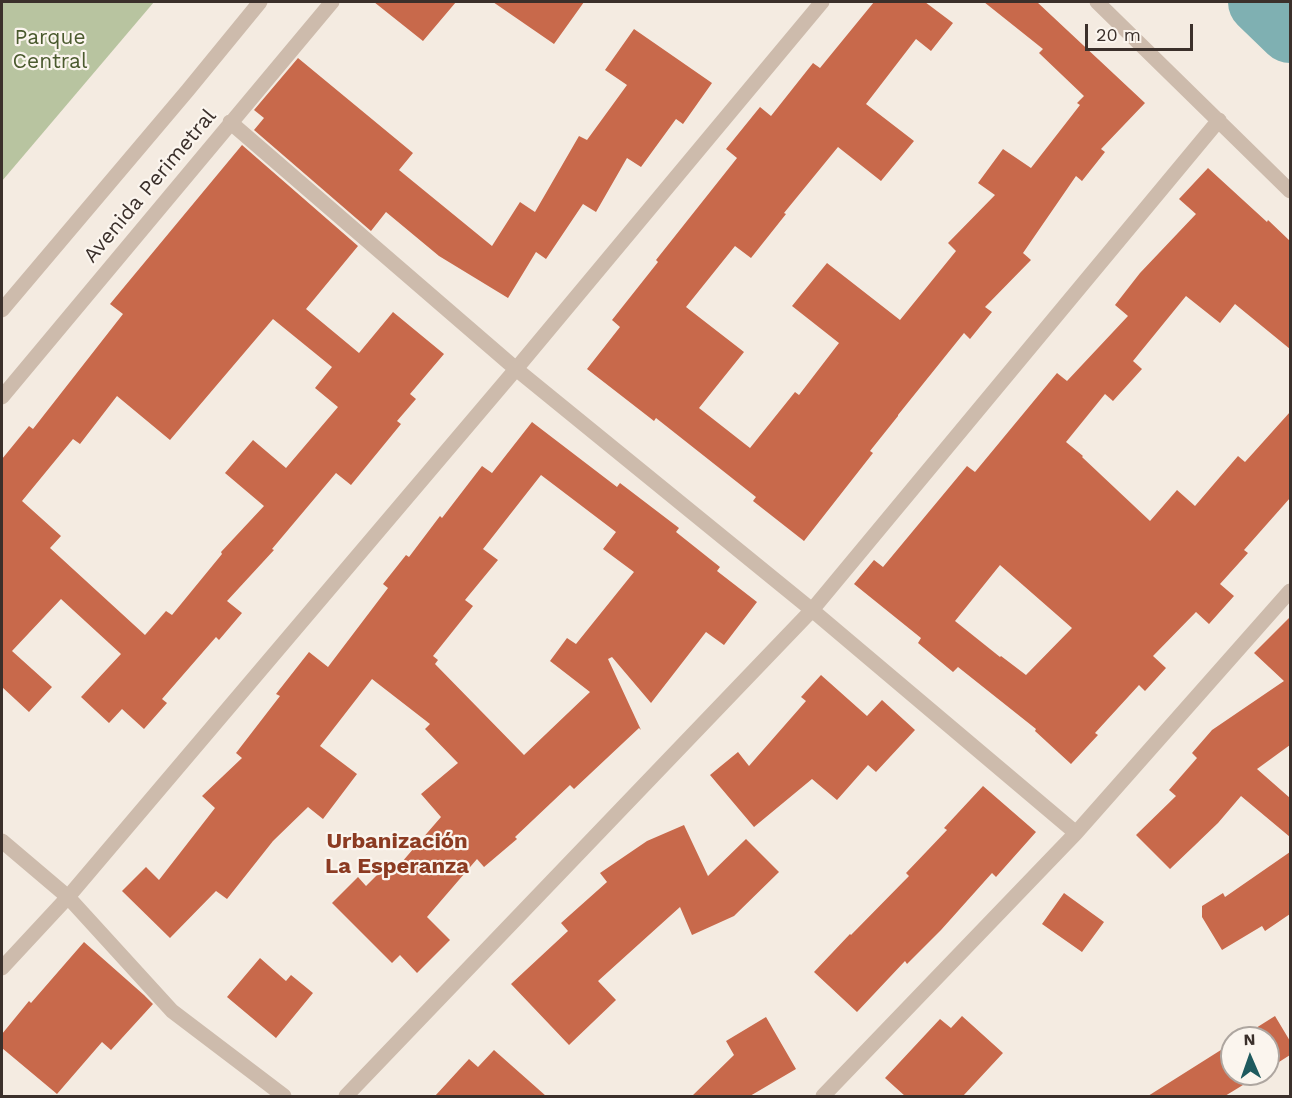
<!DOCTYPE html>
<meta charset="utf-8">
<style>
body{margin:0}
#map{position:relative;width:1292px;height:1098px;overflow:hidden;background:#f4ebe1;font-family:"Work Sans",sans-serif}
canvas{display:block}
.frame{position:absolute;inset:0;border:3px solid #3b302b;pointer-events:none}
.north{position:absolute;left:1220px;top:1026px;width:60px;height:60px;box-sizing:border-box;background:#fbf5ee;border:2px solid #aea6a0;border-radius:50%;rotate:358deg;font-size:16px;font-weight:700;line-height:24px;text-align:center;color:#3b302b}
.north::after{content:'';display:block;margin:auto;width:21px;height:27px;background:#1f5a5e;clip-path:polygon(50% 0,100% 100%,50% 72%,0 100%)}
.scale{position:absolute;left:1085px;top:24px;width:108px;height:27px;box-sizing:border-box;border:3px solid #3b302b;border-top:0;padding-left:8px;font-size:18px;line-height:21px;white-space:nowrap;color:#3b302b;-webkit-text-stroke:4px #fbf5ee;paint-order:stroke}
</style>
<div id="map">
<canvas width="1292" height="1098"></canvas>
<div class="frame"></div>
<div class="north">N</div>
<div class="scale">20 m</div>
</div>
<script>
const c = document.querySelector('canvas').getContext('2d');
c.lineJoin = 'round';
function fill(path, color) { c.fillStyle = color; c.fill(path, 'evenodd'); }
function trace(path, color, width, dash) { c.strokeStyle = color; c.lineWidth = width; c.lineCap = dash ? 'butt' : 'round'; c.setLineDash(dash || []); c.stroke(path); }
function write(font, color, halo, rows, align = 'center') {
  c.font = font + ' "Work Sans",sans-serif'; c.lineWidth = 4.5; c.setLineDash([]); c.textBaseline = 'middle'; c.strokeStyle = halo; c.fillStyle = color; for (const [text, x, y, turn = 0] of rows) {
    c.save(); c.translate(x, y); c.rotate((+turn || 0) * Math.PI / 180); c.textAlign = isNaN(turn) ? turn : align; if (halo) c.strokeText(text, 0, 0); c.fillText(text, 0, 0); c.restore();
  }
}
fill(new Path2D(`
 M2,2H154L2,181Z`), '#b8c4a0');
trace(new Path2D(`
 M1260,2L1290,31`), '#7fb0b2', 64);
fill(new Path2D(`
 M374,2H456L423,41Z
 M493,2H584L554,44Z
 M874,2H925L953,23L931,51L916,39L866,104L914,141L881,181L838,147L784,213L786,214L751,258L735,246L686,307L744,352L699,408L750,448L795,392L799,395L839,343L792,306L827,263L900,320L956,251L948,243L995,195L978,183L1003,149L1031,168L1080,105L1077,103L1084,96L1039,53L1043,49L984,2H1037L1145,103L1101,149L1105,152L1082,181L1076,176L1023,253L1031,260L985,307L992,312L970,339L964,333L898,415V416L870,451L873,453L804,541L753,501L756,497L656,418L654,421L587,369L620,327L612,320L658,262L656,260L737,158L726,149L760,107L771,116L813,63L820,68Z
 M634,29L712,83L683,124L676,119L641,167L627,158L596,212L583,204L546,259L536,252L508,298L439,256L386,212L371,231L254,130L264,118L254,110L298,58L413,153L399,170L492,246L520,202L535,212L579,136L587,140L627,85L605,70Z
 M242,145L358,246L306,309L359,353L393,312L444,354L410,394L416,399L397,421L401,424L351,485L336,473L272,549L274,550L227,601L242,613L219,640L216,637L162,699L167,703L144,729L122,709L109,723L81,697L121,654L61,599L12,651L52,687L29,712L2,687V459L29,426L33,429L123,314L110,304ZM273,319L332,367L315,388L338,407L286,468L253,440L225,473L264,506L221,552L222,554L172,615L166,611L145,635L50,548L61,536L22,501L73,439L80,444L117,396L170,440Z
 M1208,168L1267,222L1268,220L1290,241V349L1235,304L1220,323L1186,296L1133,361L1142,369L1113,401L1105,394L1066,442L1083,456L1082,457L1150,521L1177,490L1195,506L1238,456L1245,462L1290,412V498L1244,550L1248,553L1220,584L1234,596L1209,624L1196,612L1153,656L1166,668L1145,691L1139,685L1095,733L1098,735L1071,764L1035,731L1036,729L958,667L953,672L918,643L921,638L854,584L874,560L883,567L967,466L975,472L1057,373L1067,381L1128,316L1115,305L1140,273L1196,214L1179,199ZM1000,565L1072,628L1026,675L1001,656L1000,657L955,621Z
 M532,422L617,487L620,483L679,528L676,532L720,567L717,571L757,602L724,645L706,632L651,703L612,657L608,659L641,730L639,728L574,789L570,785L515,837L517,839L484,867L477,859L427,917L450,940L417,973L400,955L392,963L332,903L358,877L366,886L381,871L388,878L441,817L421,794L458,763L425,729L430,724L372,679L320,746L357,774L323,819L308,807L273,841L227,899L216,891L170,938L122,891L146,867L159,880L215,808L202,796L242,758L236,753L280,696L276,694L309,652L328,667L388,588L383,584L406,555L409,557L440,516L442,518L482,466L492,473ZM541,475L616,532L603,549L634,572L576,644L567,638L550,661L590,692L524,755L435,664L438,660L433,656L473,606L465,600L498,560L483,549Z
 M1290,617V745L1257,769L1290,798V837L1241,796L1218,823L1170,869L1136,835L1176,796L1169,790L1197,758L1192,753L1212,730L1284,681L1254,653Z
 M821,675L867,716L882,700L915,730L876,772L868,765L837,800L812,779L754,827L710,775L738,752L749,766L806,701L801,697Z
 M983,786L1036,832L996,877L992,873L941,930L907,964L905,961L857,1012L814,972L850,934L851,935L909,876L906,873L947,830L944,828Z
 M684,825L708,876L746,839L779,872L734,916L692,935L680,907L598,981L616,1000L569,1045L511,984L568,931L561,923L607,882L600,873L647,841Z
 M1290,852V914L1265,931L1262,926L1222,950L1202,917V906L1223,893L1225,897Z
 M1064,893L1104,922L1082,952L1042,924Z
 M84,942L144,995L153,1004L111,1050L102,1042L57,1094L2,1048V1034L29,1001L31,1003Z
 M260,958L286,981L291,975L313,993L276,1038L227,997Z
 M962,1016L1003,1053L963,1096H905L885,1078L940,1019L951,1028Z
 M1275,1016L1290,1041V1055L1268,1069V1038H1240Z
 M766,1017L796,1069L750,1096H692L734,1055L726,1041Z
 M1232,1043V1074H1261L1225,1096H1148Z
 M494,1050L546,1096H435L469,1059L478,1067Z`), '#c8694b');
trace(new Path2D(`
 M1097,2L1290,191
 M230,122L516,369L812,610L1076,833
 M2,310L188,90L260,2
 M2,397L332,2
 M2,841L68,897L172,1011L284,1096
 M2,968L68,897L516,369L822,2
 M346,1096L812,610L1219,120
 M823,1096L1076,833L1290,591`), '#cdbbac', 15);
write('21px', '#4a5a2e', '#fbf5ee', [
 ["Parque",50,38],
 ["Central",50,62]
]);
write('21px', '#3b302b', '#fbf5ee', [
 ["Avenida Perimetral",150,186,-50]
]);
write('bold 22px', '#8c3b22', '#fbf5ee', [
 ["Urbanización",397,842],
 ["La Esperanza",397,867]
]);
</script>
